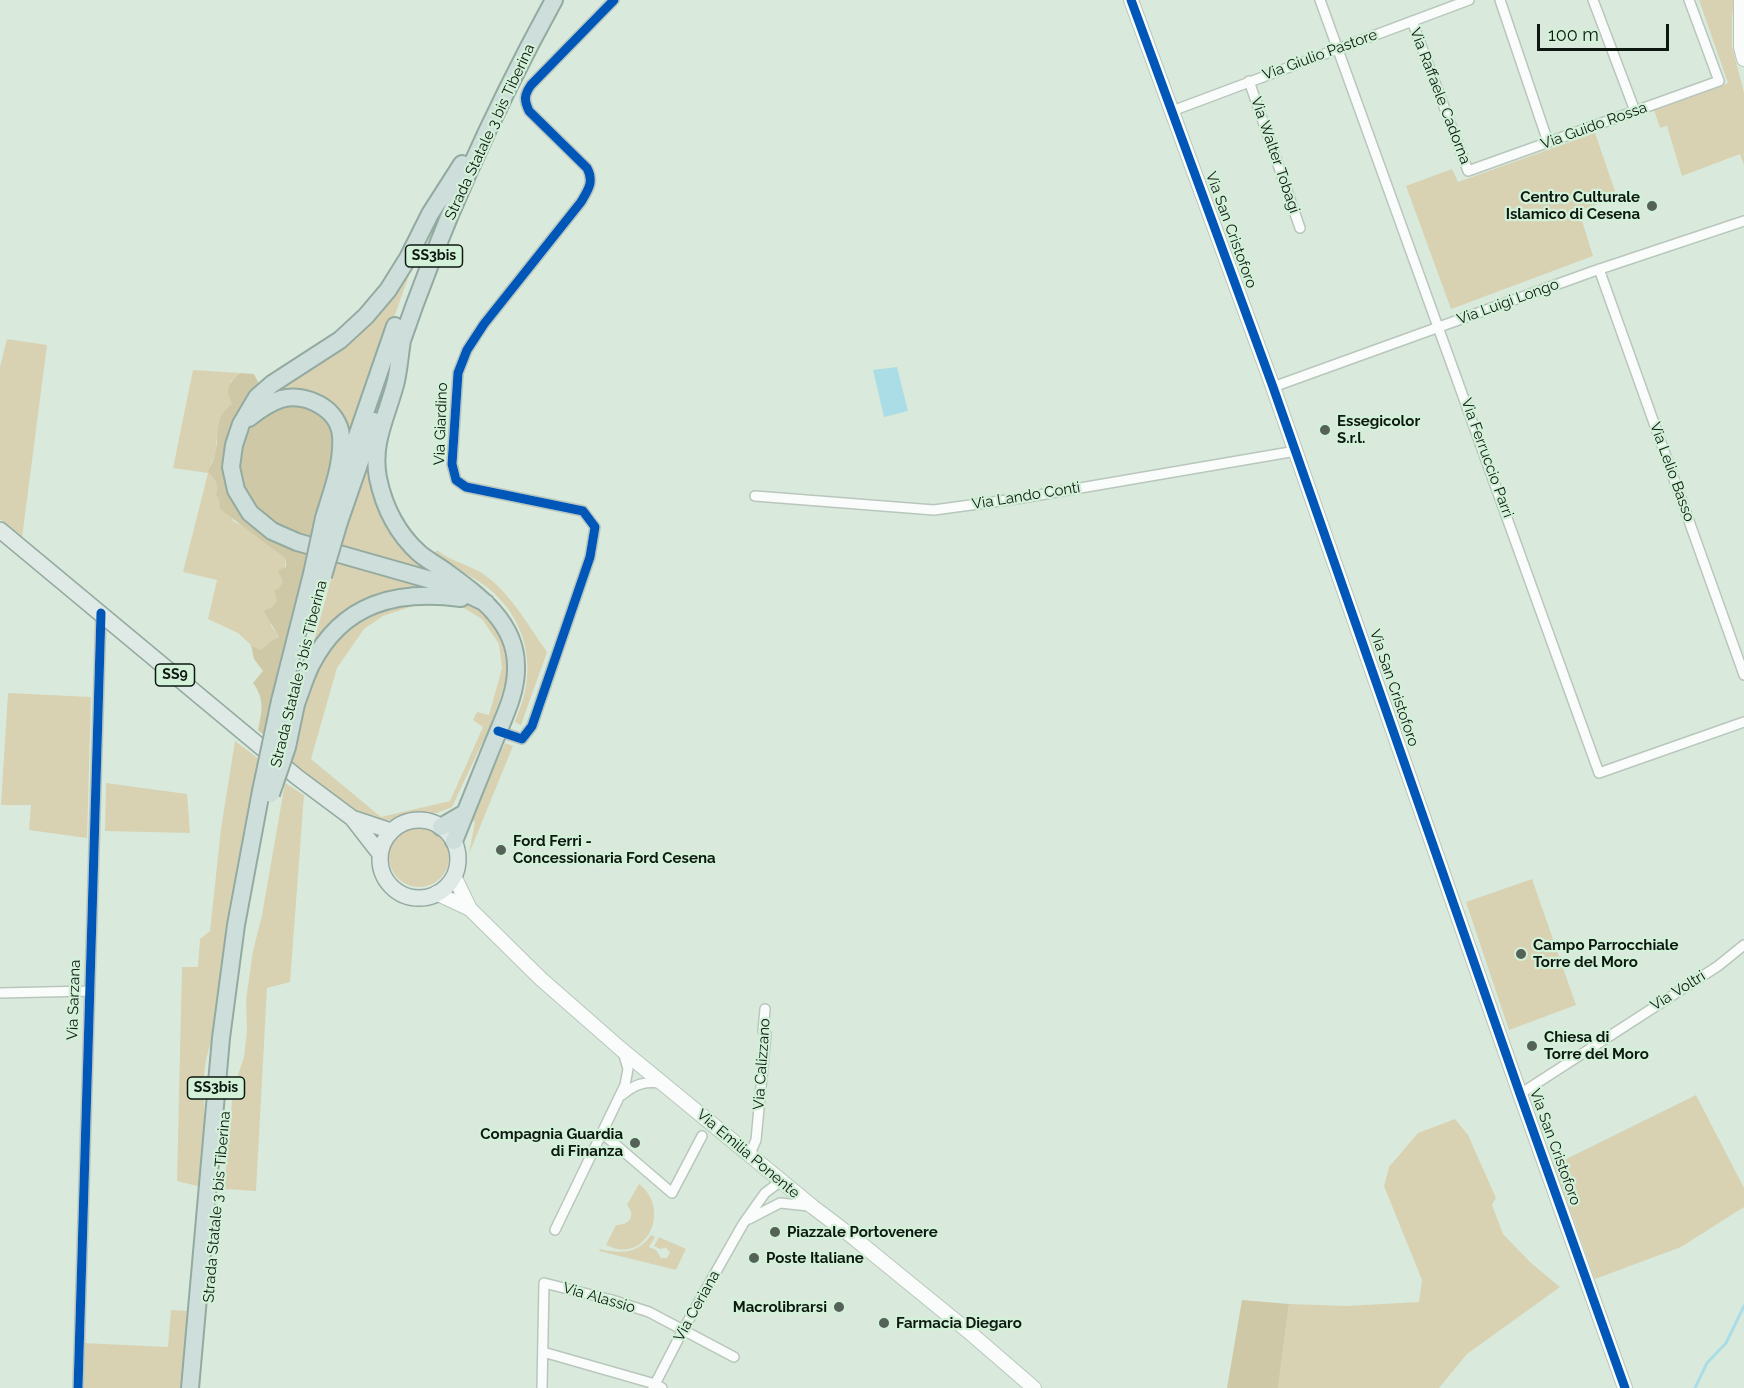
<!DOCTYPE html>
<style>
body{margin:0}
#map{position:relative;width:1744px;height:1388px;overflow:hidden;background:#d9eadc;font-family:Raleway,sans-serif}
canvas{display:block}
.scale{position:absolute;left:1537px;top:24px;width:132px;height:27px;box-sizing:border-box;border:3px solid #0d1810;border-top:0;padding-left:8px;font-size:18px;line-height:21px;white-space:nowrap;color:#0d1810;-webkit-text-stroke:4px #d3f0d8;paint-order:stroke}
</style>
<div id="map">
<canvas width="1744" height="1388"></canvas>
<div class="scale">100 m</div>
</div>
<script>
const c = document.querySelector('canvas').getContext('2d');
c.lineJoin = 'round';
function fill(path, color) { c.fillStyle = color; c.fill(path, 'evenodd'); }
function trace(path, color, width, dash) { c.strokeStyle = color; c.lineWidth = width; c.lineCap = dash ? 'butt' : 'round'; c.setLineDash(dash || []); c.stroke(path); }
function write(font, color, halo, rows, align = 'center') {
  c.font = font + ' Raleway,sans-serif'; c.lineWidth = 4.5; c.setLineDash([]); c.textBaseline = 'middle'; c.strokeStyle = halo; c.fillStyle = color; for (const [text, x, y, turn = 0] of rows) {
    c.save(); c.translate(x, y); c.rotate((+turn || 0) * Math.PI / 180); c.textAlign = isNaN(turn) ? turn : align; if (halo) c.strokeText(text, 0, 0); c.fillText(text, 0, 0); c.restore();
  }
}
fill(new Path2D(`
 M1699,0H1734L1732,18V46L1744,93V165L1740,154L1682,176L1667,126L1660,128L1654,110L1728,83Z
 M1595,133L1617,197L1579,211L1593,256L1451,309L1406,186L1452,169L1458,182Z
 M410,266L412,267L348,446C325,391 326,386 265,399L310,365Z
 M7,339L47,345L22,538L0,519V367Z
 M193,370L240,373L230,382L232,404L216,441V452L210,466L233,521L243,526L286,559L283,582L277,600L272,607L271,625L279,637L269,642L261,650L251,645L238,633L208,619L217,580L183,572L208,473L173,468Z
 M374,437L377,490L446,577L341,546Z
 M437,550C450,561 467,564 482,573C510,592 528,625 547,652L521,725L515,722C518,712 523,702 525,691C535,645 514,601 473,578C460,570 446,564 432,557Z
 M337,558L455,592C423,588 388,585 359,604C345,614 324,641 310,655Z
 M442,599L468,604L483,613L500,633L506,653L508,674L493,720L452,807L437,813L413,814L393,820L376,821L355,814L290,762L304,703L320,660L328,647L369,610ZM436,602L464,608L482,619L499,644L502,668L489,715L477,712L473,720L483,727L450,801L381,817L311,759L337,668L364,629L383,616L422,603Z
 M8,693L91,697L87,838L29,830L31,805H1Z
 M235,741L259,759L244,834L216,1030C200,1064 204,1090 205,1126C205,1146 202,1167 201,1187L177,1181L182,967H198L200,939L210,931L221,829Z
 M505,743L513,746L469,854L475,822L470,819Z
 M106,783L187,794L190,833L105,831Z
 M285,783L304,795L290,982L267,988L256,1191L224,1189L233,1090L244,1057L247,1030L246,1000L253,951L262,915Z
 M389 857a30 30 0 1 1 60 0a30 30 0 1 1-60 0Z
 M1532,879L1576,1005L1509,1030L1466,902Z
 M1696,1095L1744,1188V1207L1681,1247L1595,1279L1554,1165Z
 M1455,1119L1468,1135L1496,1198L1492,1205L1503,1234L1531,1263L1560,1287L1467,1354L1439,1388H1278L1289,1304L1346,1306L1419,1302L1422,1280L1384,1186L1389,1167L1418,1133Z
 M639,1184C673,1210 645,1266 606,1245L616,1225C630,1225 636,1216 627,1205Z
 M651,1235L655,1237L649,1247L656,1250L661,1258H667L670,1252L666,1248L660,1249L654,1246L659,1237L686,1249L676,1270L599,1251L600,1249C621,1254 638,1254 651,1235Z
 M171,1310L189,1311L183,1388H81L83,1343L168,1347Z`), '#d8d2b3');
fill(new Path2D(`
 M240,373L254,374L260,386C224,423 223,439 231,490L309,552L266,737L258,730C262,712 265,699 253,683L263,671L254,659L251,645L261,650L269,642L279,637L264,611L272,607L277,600L274,590L279,589L283,582L278,570L286,567V559L220,509L219,499L216,494C220,484 215,479 208,472C210,466 214,460 215,454C220,434 213,417 232,404C225,388 228,384 240,373Z
 M301,403C309,408 323,413 329,420C351,445 322,510 313,538C301,533 284,531 274,523C261,513 248,499 243,483C235,458 243,422 269,410C278,406 291,405 301,403Z
 M1242,1300L1289,1304L1278,1388H1227Z`), '#cfc8a7');
fill(new Path2D(`
 M897,367L908,411L884,417L873,370Z`), '#aadde6');
trace(new Path2D(`
 M1695,1388L1707,1363L1726,1343L1744,1306`), '#aadde6', 3);
const street = new Path2D(`
 M1320,0L1599,773L1744,722
 M1500,0L1548,142
 M1593,0L1635,111
 M1412,21L1468,171L1719,81L1689,0
 M1249,81L1300,228
 M1172,111L1469,0
 M1599,269L1744,675
 M1273,387L1594,271L1744,221
 M755,496L934,510L1022,498L1296,451
 M498,731L522,739L532,726L590,557L595,527L583,511L466,487L456,480L452,464L458,373L467,350L484,324L581,202C589,189 594,181 587,168L529,111C524,100 524,95 531,85L614,0
 M0,993L89,991
 M1520,1094L1718,966L1744,945
 M622,1095C635,1084 645,1081 661,1083
 M602,1133L672,1193L702,1136
 M750,1154L756,1140L766,1034L763,1031L765,1009
 M749,1219L780,1203L809,1206
 M555,1230L625,1085L628,1069L623,1052
 M543,1352L655,1384L662,1388
 M78,1388L101,613
 M542,1388L544,1283L612,1300L649,1312L734,1357
 M653,1388L683,1330L743,1224L765,1193L781,1181`);
const secondary = new Path2D(`
 M1131,0L1273,387L1520,1094L1625,1388
 M1741,0V47L1744,59
 M454,876L470,909
 M436,893L470,909L541,979L622,1050L813,1207L854,1238L968,1331L1034,1388`);
const primary = new Path2D(`
 M0,530L297,777L352,818L380,854
 M352,818L391,831
 M380 859a39 39 0 1 1 78 0a39 39 0 1 1-78 0Z`);
const highway = new Path2D(`
 M462,164L430,214L408,258L388,290L366,316L340,340L272,384L257,397L241,424L234,445L231,467L236,490L250,513L272,531L297,542L438,582L461,591L486,603
 M402,340C400,353 399,367 396,381C388,414 371,442 378,478C384,507 397,533 419,553C427,560 437,565 445,571C478,595 516,622 516,666C517,693 503,719 493,744C480,776 467,809 454,841
 M399,349C440,229 493,111 554,0
 M249,418C259,410 269,403 281,399C306,392 339,409 341,436C343,464 332,491 324,518
 M336,497L395,326
 M339,522L374,421
 M280,701L312,574
 M296,704C301,691 305,677 311,665C343,602 397,590 461,598
 M441,827L465,813
 M190,1388L221,1038L236,925L261,791`);
trace(street, '#b9c6bc', 12);
trace(secondary, '#b9c6bc', 16);
trace(primary, '#93aaa1', 18);
trace(highway, '#93aaa1', 20);
trace(street, '#f9fcfa', 9);
trace(secondary, '#f9fcfa', 14);
trace(primary, '#dfeae7', 15);
trace(highway, '#cedfdb', 16);
const highwayBridge = new Path2D(`
 M312,574L324,518
 M323,576L339,522
 M261,791L280,701
 M271,794L287,747L296,704`);
trace(highwayBridge, '#93aaa1', 20, []);
trace(highwayBridge, '#cedfdb', 16);
trace(new Path2D(`
 M1131,0L1273,387L1520,1094L1625,1388
 M498,731L522,739L532,726L590,557L595,527L583,511L466,487L456,480L452,464L458,373L467,350L484,324L581,202C589,189 594,181 587,168L529,111C524,100 524,95 531,85L614,0
 M78,1388L101,613`), '#0057b8', 9);
for (const [x, y, r, color] of [
 [1652,206,6,"#546257"],
 [1325,430,6,"#546257"],
 [501,850,6,"#546257"],
 [1521,954,6,"#546257"],
 [1532,1046,6,"#546257"],
 [635,1143,6,"#546257"],
 [775,1232,6,"#546257"],
 [754,1258,6,"#546257"],
 [839,1307,6,"#546257"],
 [884,1323,6,"#546257"]
]) { const dot = new Path2D(); dot.arc(x, y, r, 0, 2 * Math.PI); c.fillStyle = color; c.fill(dot); trace(dot, '#d3f0d8', 2); }
for (const [x, y, w] of [
 [434,256,57],
 [175,675,39],
 [216,1088,57]
]) { const box = new Path2D(); box.roundRect(x - w / 2, y - 11, w, 22, 4.5); c.fillStyle = '#d3f0d8'; c.fill(box); trace(box, '#0d1810', 1.5); }
write('bold 14px', '#0d1810', null, [
 ["SS3bis",434,256],
 ["SS9",175,675],
 ["SS3bis",216,1088]
]);
write('15px', '#0d1810', '#d3f0d8', [
 ["Via Giulio Pastore",1320,55,-20],
 ["Via Raffaele Cadorna",1440,96,69],
 ["Via Guido Rossa",1594,126,-20],
 ["Strada Statale 3 bis Tiberina",490,132,-65],
 ["Via Walter Tobagi",1275,155,71],
 ["Via San Cristoforo",1231,230,70],
 ["Via Luigi Longo",1508,302,-20],
 ["Via Giardino",441,424,-88],
 ["Via Ferruccio Parri",1487,458,70],
 ["Via Lelio Basso",1672,472,70],
 ["Via Lando Conti",1026,496,-9],
 ["Strada Statale 3 bis Tiberina",299,674,-76],
 ["Via San Cristoforo",1394,688,71],
 ["Via Voltri",1678,991,-32],
 ["Via Sarzana",74,1000,-88],
 ["Via Calizzano",762,1064,-86],
 ["Via San Cristoforo",1555,1147,70],
 ["Via Emilia Ponente",748,1154,40],
 ["Strada Statale 3 bis Tiberina",217,1207,-85],
 ["Via Alassio",599,1298,16],
 ["Via Ceriana",697,1306,-61]
]);
write('bold 15px', '#0d1810', '#d3f0d8', [
 ["Centro Culturale",1640,197,"right"],
 ["Islamico di Cesena",1640,214,"right"],
 ["Essegicolor",1337,421],
 ["S.r.l.",1337,438],
 ["Ford Ferri -",513,841],
 ["Concessionaria Ford Cesena",513,858],
 ["Campo Parrocchiale",1533,945],
 ["Torre del Moro",1533,962],
 ["Chiesa di",1544,1037],
 ["Torre del Moro",1544,1054],
 ["Compagnia Guardia",623,1134,"right"],
 ["di Finanza",623,1151,"right"],
 ["Piazzale Portovenere",787,1232],
 ["Poste Italiane",766,1258],
 ["Macrolibrarsi",827,1307,"right"],
 ["Farmacia Diegaro",896,1323]
], 'left');
</script>
